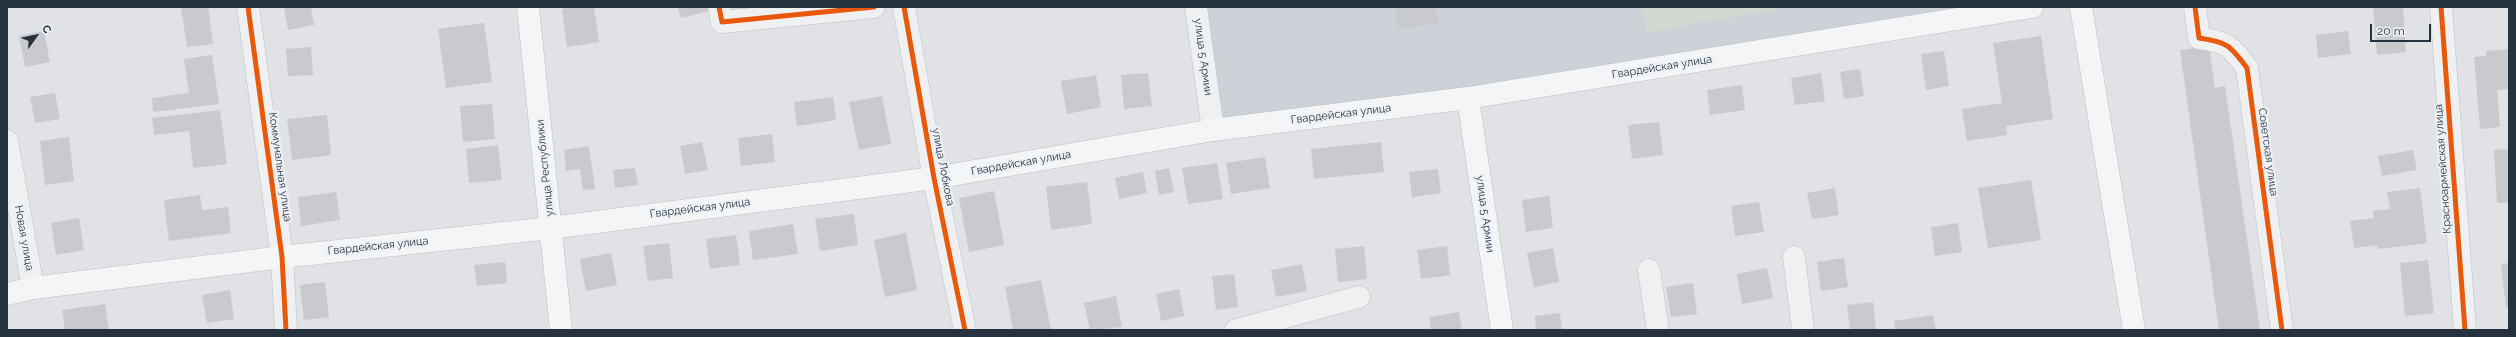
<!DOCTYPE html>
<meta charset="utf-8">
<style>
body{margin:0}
#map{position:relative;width:2516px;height:337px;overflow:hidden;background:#e0e2e5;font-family:Raleway,sans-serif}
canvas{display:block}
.frame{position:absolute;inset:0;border:8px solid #26323f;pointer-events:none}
.north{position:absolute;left:16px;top:16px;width:40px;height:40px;-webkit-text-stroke:3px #edf1f6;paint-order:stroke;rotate:57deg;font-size:11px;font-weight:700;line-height:16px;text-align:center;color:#26323f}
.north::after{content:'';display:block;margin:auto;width:14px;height:18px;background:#26323f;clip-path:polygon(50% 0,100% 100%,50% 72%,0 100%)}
.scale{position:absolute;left:2370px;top:24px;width:61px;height:18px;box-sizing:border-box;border:2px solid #26323f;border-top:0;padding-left:5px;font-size:12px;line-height:14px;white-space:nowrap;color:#26323f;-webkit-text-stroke:3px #edf1f6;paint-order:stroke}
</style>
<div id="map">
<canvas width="2516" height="337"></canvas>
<div class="frame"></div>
<div class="north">С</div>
<div class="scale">20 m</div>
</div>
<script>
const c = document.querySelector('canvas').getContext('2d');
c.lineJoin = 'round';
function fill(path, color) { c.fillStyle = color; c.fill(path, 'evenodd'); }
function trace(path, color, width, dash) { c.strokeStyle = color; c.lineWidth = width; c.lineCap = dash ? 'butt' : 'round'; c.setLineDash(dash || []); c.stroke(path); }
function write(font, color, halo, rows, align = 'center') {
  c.font = font + ' Raleway,sans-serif'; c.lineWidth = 4; c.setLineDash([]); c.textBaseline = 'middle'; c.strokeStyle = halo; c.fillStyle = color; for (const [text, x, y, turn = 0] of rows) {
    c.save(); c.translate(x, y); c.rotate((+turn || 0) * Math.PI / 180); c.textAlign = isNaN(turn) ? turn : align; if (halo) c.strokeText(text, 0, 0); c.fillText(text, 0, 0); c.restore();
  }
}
fill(new Path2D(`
 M1196,7H2032L1213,130Z`), '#cdd2d9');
fill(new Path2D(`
 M1643,7H1790L1647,32Z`), '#d1d9d0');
fill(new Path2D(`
 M181,7H208L213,44L187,47Z
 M284,7H311L314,25L288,30Z
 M574,7H594L599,42L567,47L562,9Z
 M678,7H708L709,11L681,18Z
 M1395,7H1436L1438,23L1398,29Z
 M2373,7H2403L2406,52L2377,55Z
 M484,23L492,82L446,88L438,29Z
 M44,31L50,62L25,67L19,36Z
 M2348,31L2351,54L2318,58L2316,35Z
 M2041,36L2053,119L2006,126L2007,135L1967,141L1962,109L2002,103L1993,43Z
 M2209,46L2215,88L2225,86L2260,330H2219L2180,50Z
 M311,47L313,75L288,76L286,49Z
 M2509,49V89L2497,90L2500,127L2480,129L2474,57L2486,56V51Z
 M1944,51L1949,86L1926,90L1921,54Z
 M212,55L219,104L153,112L152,98L189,93L184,59Z
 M1860,69L1864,96L1844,99L1840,72Z
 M1148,73L1152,106L1124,109L1121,75Z
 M1821,73L1825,101L1795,105L1791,78Z
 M1096,75L1101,107L1067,114L1061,81Z
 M1742,85L1745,110L1710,115L1707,90Z
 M55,93L60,119L35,123L30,97Z
 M882,96L891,144L859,150L849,102Z
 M833,97L836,120L797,126L794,102Z
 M492,104L495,139L463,142L460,106Z
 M220,110L227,164L193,168L189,131L154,135L152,118Z
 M327,115L331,155L292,160L287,119Z
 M1659,122L1663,155L1632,159L1628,125Z
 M772,134L775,162L741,166L738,138Z
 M69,137L74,181L45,185L40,141Z
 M702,142L708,170L685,174L680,146Z
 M1381,142L1384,172L1314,179L1311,149Z
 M498,145L502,180L469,183L466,149Z
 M589,146L595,189L583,190L580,169L566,171L564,150Z
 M2509,149V203H2497L2494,150Z
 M2413,150L2417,170L2382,176L2378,156Z
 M1265,157L1270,188L1231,194L1226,163Z
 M1217,163L1223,199L1188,204L1182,168Z
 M635,168L638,185L615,188L613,170Z
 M1169,168L1174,192L1159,195L1155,171Z
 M1438,169L1441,193L1412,197L1409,172Z
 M1143,172L1147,193L1119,199L1115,178Z
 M2031,180L2041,240L1988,248L1978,188Z
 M1087,182L1092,224L1051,230L1046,187Z
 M1835,188L1839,215L1812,219L1807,193Z
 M2420,188L2427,243L2378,249L2377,245L2354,248L2350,221L2374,218L2373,211L2390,209L2387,192Z
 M994,191L1004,245L969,252L959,198Z
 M336,192L340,220L301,226L298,197Z
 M200,195L202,210L228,207L231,233L169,241L164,200Z
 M1549,196L1553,228L1526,232L1522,200Z
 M1759,202L1764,232L1735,236L1731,206Z
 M854,214L858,245L820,251L815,219Z
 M79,218L84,250L56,255L51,223Z
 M1958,223L1962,252L1935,256L1931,227Z
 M793,224L798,254L753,260L749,231Z
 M906,233L917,290L885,297L874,240Z
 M736,235L740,265L710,269L706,239Z
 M669,243L673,278L648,281L643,246Z
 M1364,246L1367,279L1338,282L1335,249Z
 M1447,246L1450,275L1421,279L1417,250Z
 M1553,248L1559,282L1534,287L1527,253Z
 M611,253L617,285L586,291L580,259Z
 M1844,258L1848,287L1821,291L1817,262Z
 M2428,260L2434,313L2405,316L2400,263Z
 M505,262L507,283L477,286L474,265Z
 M2509,263V307H2506L2501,264Z
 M1302,264L1307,291L1276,297L1271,270Z
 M1767,268L1773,298L1742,304L1737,274Z
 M1234,274L1238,307L1216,310L1212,276Z
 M1041,280L1051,330H1013L1005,287Z
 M325,282L329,317L304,320L300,285Z
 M1693,283L1697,314L1671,317L1666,287Z
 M1179,289L1184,316L1161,321L1156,294Z
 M230,290L234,319L207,323L202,295Z
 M1116,296L1122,327L1090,330L1084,303Z
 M1873,302L1876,330H1850L1847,305Z
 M105,304L109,330H65L62,310Z
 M1459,312L1462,330H1431L1429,317Z
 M1560,313L1562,330H1536L1535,316Z
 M1933,315L1936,330H1895L1894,321Z`), '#c8cacd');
const minor = new Path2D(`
 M248,7L282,257L286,330
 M719,7L722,22L874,7
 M904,7L934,178L965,330
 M1196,7L1213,130
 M2195,7L2199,38C2227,42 2230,45 2247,68L2282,330
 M2441,7L2465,330
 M7,141L33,288
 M1794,257L1803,330
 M1649,270L1658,330
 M1236,330L1359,297`);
const major = new Path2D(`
 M528,7L561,330
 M2081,7L2134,330
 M1468,98L1502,330
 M7,294L33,288L282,257L551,228L934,178L1213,130L1468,98L2032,7`);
trace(minor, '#bec0c3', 23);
trace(major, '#bcbfc3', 23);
trace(minor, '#eff0f2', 22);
trace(major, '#f4f5f6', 22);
trace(new Path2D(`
 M248,7L282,257L286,330
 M719,7L722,22L874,7
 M904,7L934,178L965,330
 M2195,7L2199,38C2227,42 2230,45 2247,68L2282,330
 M2441,7L2465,330`), '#e8590c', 5);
write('11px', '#26323f', '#edf1f6', [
 ["улица 5 Армии",1203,57,82],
 ["Гвардейская улица",1662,67,-9],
 ["Гвардейская улица",1341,114,-7],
 ["Советская улица",2268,152,82],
 ["Гвардейская улица",1021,163,-10],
 ["Коммунальная улица",280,167,82],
 ["улица Лобкова",943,167,79],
 ["улица Республики",545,168,-96],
 ["Красноармейская улица",2443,169,-94],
 ["Гвардейская улица",700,208,-7],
 ["улица 5 Армии",1485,214,82],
 ["Новая улица",24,238,80],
 ["Гвардейская улица",378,246,-6]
]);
</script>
